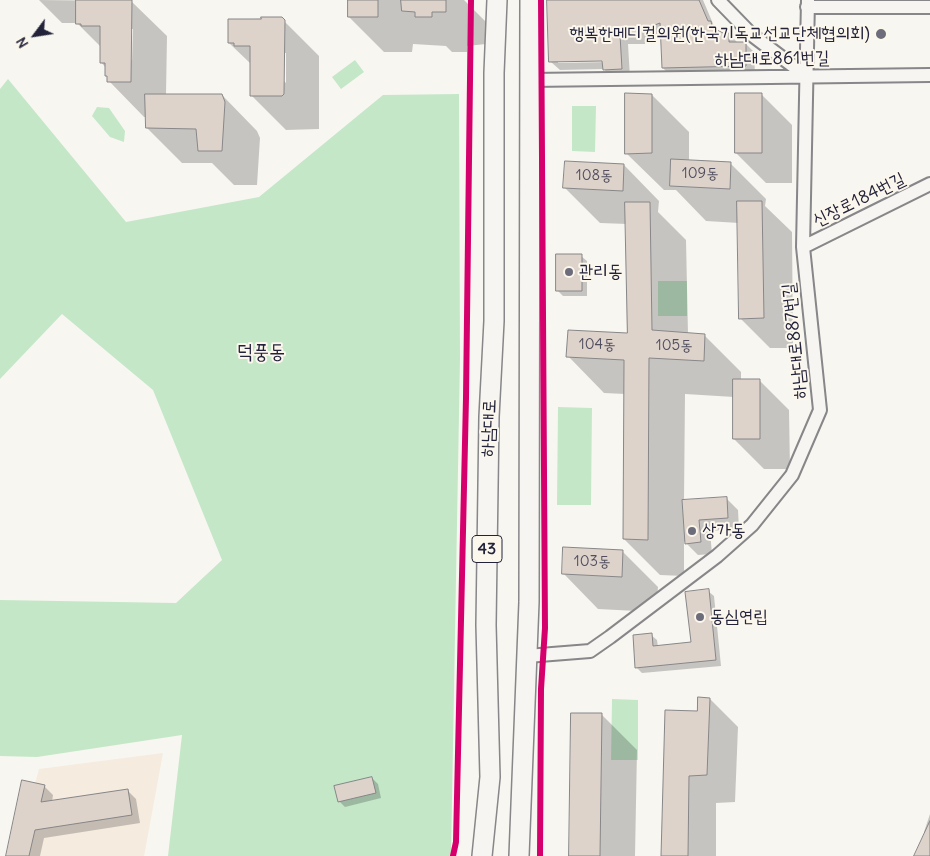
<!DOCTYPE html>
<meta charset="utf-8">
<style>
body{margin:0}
#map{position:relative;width:930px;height:856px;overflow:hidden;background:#f8f6f0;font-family:Delius,sans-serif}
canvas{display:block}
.north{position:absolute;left:10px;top:10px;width:50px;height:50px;-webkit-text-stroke:4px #fbf7ec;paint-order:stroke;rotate:239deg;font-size:14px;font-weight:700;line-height:20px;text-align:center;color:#22223b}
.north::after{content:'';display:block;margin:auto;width:18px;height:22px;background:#22223b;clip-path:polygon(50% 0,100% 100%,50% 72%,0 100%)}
</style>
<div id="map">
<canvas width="930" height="856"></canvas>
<div class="north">N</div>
</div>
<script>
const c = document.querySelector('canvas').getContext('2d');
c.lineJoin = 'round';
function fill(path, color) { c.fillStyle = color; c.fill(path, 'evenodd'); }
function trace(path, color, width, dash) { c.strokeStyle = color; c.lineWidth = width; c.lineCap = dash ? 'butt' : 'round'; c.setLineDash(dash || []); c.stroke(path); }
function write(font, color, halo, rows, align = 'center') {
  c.font = font + ' Delius,"Poor Story",sans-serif'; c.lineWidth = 4; c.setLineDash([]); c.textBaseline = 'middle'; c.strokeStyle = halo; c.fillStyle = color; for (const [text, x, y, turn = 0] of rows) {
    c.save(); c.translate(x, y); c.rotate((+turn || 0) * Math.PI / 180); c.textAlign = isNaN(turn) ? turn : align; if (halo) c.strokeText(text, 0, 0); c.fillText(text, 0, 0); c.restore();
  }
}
fill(new Path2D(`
 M163,753L144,856H15L39,769Z`), '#f5ebdf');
fill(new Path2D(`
 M355,60L364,72L341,89L332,77Z
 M8,79L126,222L259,197L383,95L459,94L460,358L451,856H168L182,735L37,757L0,756V600L176,603L222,560L153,390L62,314L0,379V89Z
 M572,106H596L595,152L572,151Z
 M97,107L109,108L125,131L124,142L110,137L92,116Z
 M658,281H687V316H658Z
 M558,407L592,408L591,505H557Z
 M612,699L638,700V760H611Z`), '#c4e7c8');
fill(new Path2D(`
 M39,0L131,1L167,36L166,95H222L257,131L260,138L257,185H234L212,163H182L147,128V117H144L109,81L106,68L101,62V47L77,23H62ZM130,29H133L132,61L130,58Z
 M349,0H464L486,22V44L467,46V52H452L446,46L413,44L412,52H384L349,17Z
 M549,0H703L714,26L720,33L729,34L738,43H745L754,52L755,74L672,77L663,68L662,34L645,41V44H628L630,78L613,79L604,69L560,70L551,62ZM609,59V62L558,63V61Z
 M276,18L284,21L319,56V129L286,130L251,95V64L229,43V20ZM283,53H286V83L283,80Z
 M652,95L689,132V161L730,163L766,199L765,206L792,232L793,348H770L740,318L739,223L706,221L676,190H664L626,153Z
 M762,95L792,125V183H766L736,153Z
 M624,165L659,201L658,212L686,240L688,334L704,335L741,372V380H759L789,410L790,469H764L734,439V397L685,394L684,501L726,498L738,510L739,529L710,531L712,554L698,555L684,541V576L660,575L624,539L625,394L604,393L568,356L628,334L627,224L600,223L564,187Z
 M581,256L587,261V296H563L557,290Z
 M622,551L658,587L656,612L598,609L563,573Z
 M708,591L714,596L721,666L642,673L636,667L651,635L657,640L658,647L692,644Z
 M710,699L738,727L735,802L716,803V856H663L699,712Z
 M602,715L637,750L635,856H570Z
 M372,778L378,784L381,798L345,807L339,801Z
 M44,786L53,795L52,802L127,790L136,799L140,823L44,838L40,856H7Z
 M930,814V856H915L926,833L924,832Z`), '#0003');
const building = new Path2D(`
 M76,0H132L131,82H107V76H105V63H100V26H81V24H76Z
 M348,0H378V17H348Z
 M401,0H446V12H432V17H415V12L402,11Z
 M547,0H699L708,21H711L712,27L723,33H729V42H746V66L662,68L660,23L637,32V35H620L622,69L603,70L602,61L549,62Z
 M261,17H282L285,20L284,94L282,96H250V46H234V43H228V19H261Z
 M625,93L652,94V153L625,154Z
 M735,93H762V153H735Z
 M145,94H222L225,102L222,151H198L196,129L146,128Z
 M671,159L731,162L730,189L670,186Z
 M565,161L624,164L623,191L563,188Z
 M737,201H762L764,318L739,319Z
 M625,202H650L652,330L705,334L704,361L649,358L648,540L623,539L624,360L566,357L568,330L627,333Z
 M556,254H582V291H556Z
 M733,379H760V439H733Z
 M727,497L728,518L699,520L701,542L685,544L682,500Z
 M563,547L623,550L622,577L562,574Z
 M709,589L716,660L635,668L633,635L652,633L653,646L691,642L685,592Z
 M698,697L710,698L707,775L689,776L688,856H661L665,710L697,711Z
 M571,713H602L600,856H569Z
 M372,777L376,793L338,802L334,786Z
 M22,780L45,785L41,802L128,789L132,815L35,830L29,856H6Z
 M930,821V856H914Z`);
fill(building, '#ddd3cb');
trace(building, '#878688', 1);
const minor = new Path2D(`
 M718,0L752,35L805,75
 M807,7H930
 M530,80L930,75
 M803,247L930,184
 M527,656L590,651L610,637L717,556L752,525L792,475L820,410L803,247L808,0`);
const primary = new Path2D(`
 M482,856L490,777L486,625L489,417L494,321V73L497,0
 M519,856L529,602L530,0`);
trace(minor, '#878688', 16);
trace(primary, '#878688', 22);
trace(minor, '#f6f5f1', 12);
trace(primary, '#f6f5f1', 19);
trace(new Path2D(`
 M453,856L456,842L466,398L471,0
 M540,856L541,689L545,628L541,0`), '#d6006c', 6);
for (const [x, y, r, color] of [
 [881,34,6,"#6d6c7a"],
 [569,272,5,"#6d6c7a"],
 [692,531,5,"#6d6c7a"],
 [700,617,5,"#6d6c7a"]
]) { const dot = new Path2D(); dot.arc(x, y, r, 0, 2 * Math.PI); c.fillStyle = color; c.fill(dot); trace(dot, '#fbf7ec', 2); }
write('15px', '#514e5f', null, [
 ["109동",700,174],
 ["108동",594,176],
 ["104동",597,345],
 ["105동",674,346],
 ["103동",592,562]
]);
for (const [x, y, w] of [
 [487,549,30]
]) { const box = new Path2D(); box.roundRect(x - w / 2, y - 13.5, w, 27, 4); c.fillStyle = '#fbf7ec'; c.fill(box); trace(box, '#22223b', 1); }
write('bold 16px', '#22223b', null, [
 ["43",487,549]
]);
write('18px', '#22223b', '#fbf7ec', [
 ["행복한메디컬의원(한국기독교선교단체협의회)",870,34,"right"],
 ["관리동",579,272],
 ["상가동",702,531],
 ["동심연립",710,617]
], 'left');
write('18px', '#22223b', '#fbf7ec', [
 ["하남대로861번길",772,59,-1],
 ["신장로184번길",859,200,-26],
 ["하남대로887번길",795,341,-96],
 ["하남대로",489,428,-88]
]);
write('20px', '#22223b', '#fbf7ec', [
 ["덕풍동",261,352]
]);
</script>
